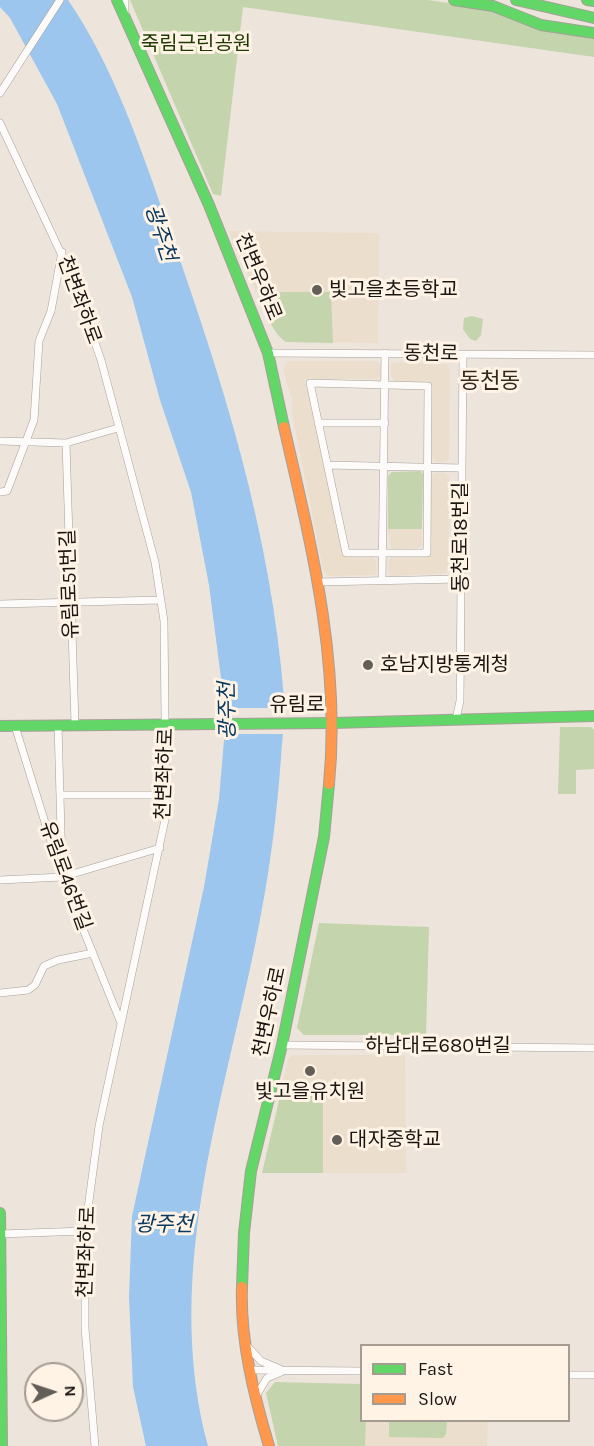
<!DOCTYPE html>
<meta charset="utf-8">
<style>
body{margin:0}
#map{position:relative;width:594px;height:1446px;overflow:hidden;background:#ede5dc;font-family:Karla,sans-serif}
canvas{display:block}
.legend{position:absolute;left:360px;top:1344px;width:210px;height:78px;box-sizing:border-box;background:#fff3e6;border:2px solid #a49b91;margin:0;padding:8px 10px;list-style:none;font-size:18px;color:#1b1611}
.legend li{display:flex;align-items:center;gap:12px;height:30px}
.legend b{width:30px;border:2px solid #a49b91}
.north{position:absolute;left:24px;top:1362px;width:60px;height:60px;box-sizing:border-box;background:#fff3e6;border:2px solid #a49b91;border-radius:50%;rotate:87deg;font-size:16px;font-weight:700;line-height:24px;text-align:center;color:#1b1611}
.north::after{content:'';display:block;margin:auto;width:21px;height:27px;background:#645e58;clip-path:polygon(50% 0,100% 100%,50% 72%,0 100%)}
</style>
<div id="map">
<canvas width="594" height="1446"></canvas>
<ul class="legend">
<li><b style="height:8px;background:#63d668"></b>Fast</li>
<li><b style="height:8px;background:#ff974d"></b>Slow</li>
</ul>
<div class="north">N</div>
</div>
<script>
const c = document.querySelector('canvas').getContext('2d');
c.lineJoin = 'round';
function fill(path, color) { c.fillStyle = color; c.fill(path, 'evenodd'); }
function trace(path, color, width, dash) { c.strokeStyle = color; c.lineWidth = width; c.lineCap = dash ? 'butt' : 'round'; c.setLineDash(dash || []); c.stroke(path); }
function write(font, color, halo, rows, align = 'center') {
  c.font = font + ' Karla,"Noto Sans KR",sans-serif'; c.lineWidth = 6; c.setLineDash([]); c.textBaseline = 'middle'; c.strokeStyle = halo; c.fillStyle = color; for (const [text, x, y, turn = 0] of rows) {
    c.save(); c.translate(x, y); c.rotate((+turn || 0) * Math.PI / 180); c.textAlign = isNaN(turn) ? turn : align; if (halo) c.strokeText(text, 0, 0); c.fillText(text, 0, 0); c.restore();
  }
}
fill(new Path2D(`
 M229,231L379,233L378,343L286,342L280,338L252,284Z
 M288,361H377L381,365V375L377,379H305L343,556L373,557L376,560L377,572L374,575L328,576L323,570L292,413V400L283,370Z
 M394,362L447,364L450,368L449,459L445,462H437L432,457L431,382L395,381L391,376V365Z
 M435,473H445L449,477V569L445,573L391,576L388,572V562L391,557L430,556V479Z
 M388,529H422V546L418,548L391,549Z
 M293,1055H405L406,1173H262L288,1059Z
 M366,1421H488L487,1446H365Z`), '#ecdecd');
fill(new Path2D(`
 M130,0H427L493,9L594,37V57L243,7L221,196L213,194Z
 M269,292H331L333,343L286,342C271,332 267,313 260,296H268Z
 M472,316L483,319L481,335L476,341L470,339L463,329L464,318Z
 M420,471L423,474L422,529H388V476L392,472Z
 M560,727H591L594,730V769L576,770V794H558Z
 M319,923L429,927L426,1035H304L297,1028Z
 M323,1083V1173H262L283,1084Z
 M275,1382L361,1384L362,1420L366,1421L365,1446H278L266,1393Z
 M389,1421H447L446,1434L443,1438L389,1437Z`), '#c4d4ac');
fill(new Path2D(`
 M0,0H68C114,67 141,149 168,226C223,381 271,533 284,698C286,717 282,738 281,758C277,811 271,862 261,914C229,1089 160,1267 208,1446H146L133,1387L129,1297L132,1216L204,887L219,799L224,740L221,678L209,585L191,492L160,400L132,297L57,104L10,18L0,7Z`), '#9cc6ed');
fill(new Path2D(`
 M219,708H287L286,734H221Z`), '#ede5dc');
const street = new Path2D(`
 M125,0V13
 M0,93L60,0
 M0,123L72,277L101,360L155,562L164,621L166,815L99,1126L85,1231V1328L95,1446
 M268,353L594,355
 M310,383L428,386L427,553H346Z
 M318,423H385
 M0,441L66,443L118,428
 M66,443L75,724
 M327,465L461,468
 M0,492L7,491L34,420L39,341L51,311L62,252
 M382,580L385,353
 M319,582L460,579
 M0,604L161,600
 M456,719L460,701L463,355
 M58,725L62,868
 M15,726L62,877L121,1023
 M60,795H166
 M0,880L62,877L160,848
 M0,993L28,990L35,985L44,966L58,960L93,953
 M282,1045L594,1048
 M0,1234L85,1231
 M248,1347L261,1361L280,1369
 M250,1370L362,1371
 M568,1375H594
 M256,1396L267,1378L281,1372`);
const fast = new Path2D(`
 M117,0L209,205L268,353L284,427
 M454,0L493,6L541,25L594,33
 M516,0L594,18
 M587,0L594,1
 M0,726L333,723L594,716
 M0,1213L2,1446
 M242,1287L244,1233L251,1171L282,1045L324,837L329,784`);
const slow = new Path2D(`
 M284,427C311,544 341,662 329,784
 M242,1287C240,1340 254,1396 269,1446`);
trace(street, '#a6a099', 8);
trace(fast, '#a6a099', 12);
trace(slow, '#a6a099', 12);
trace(street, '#fcfbfa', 7);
trace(fast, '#63d668', 10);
trace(slow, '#ff974d', 10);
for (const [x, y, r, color] of [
 [317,290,6,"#645e58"],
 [368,665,6,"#645e58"],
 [310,1071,6,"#645e58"],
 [337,1140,6,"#645e58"]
]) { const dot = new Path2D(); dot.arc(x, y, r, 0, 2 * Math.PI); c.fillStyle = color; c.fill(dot); trace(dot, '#fff3e6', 2); }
write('20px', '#213b05', '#fff3e6', [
 ["죽림근린공원",196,44]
]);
write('20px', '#1b1611', '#fff3e6', [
 ["천변우하로",258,277,68],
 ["천변좌하로",79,300,70],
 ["동천로",431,354,1],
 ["동천로18번길",461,537,-90],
 ["유림로51번길",70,584,-92],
 ["유림로",297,705],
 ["천변좌하로",165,774,-88],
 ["유림로46번길",65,876,70],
 ["천변우하로",270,1012,-78],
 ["하남대로680번길",438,1046],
 ["천변좌하로",87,1252,-88]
]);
write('20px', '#1b1611', '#fff3e6', [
 ["빛고을초등학교",329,290],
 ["호남지방통계청",380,665],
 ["빛고을유치원",310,1092,"center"],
 ["대자중학교",349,1140]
], 'left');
write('italic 21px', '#0b3960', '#fff3e6', [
 ["광주천",160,233,72],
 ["광주천",228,711,-91],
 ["광주천",164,1225]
]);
write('22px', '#34291d', '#fff3e6', [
 ["동천동",490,382]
]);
</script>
